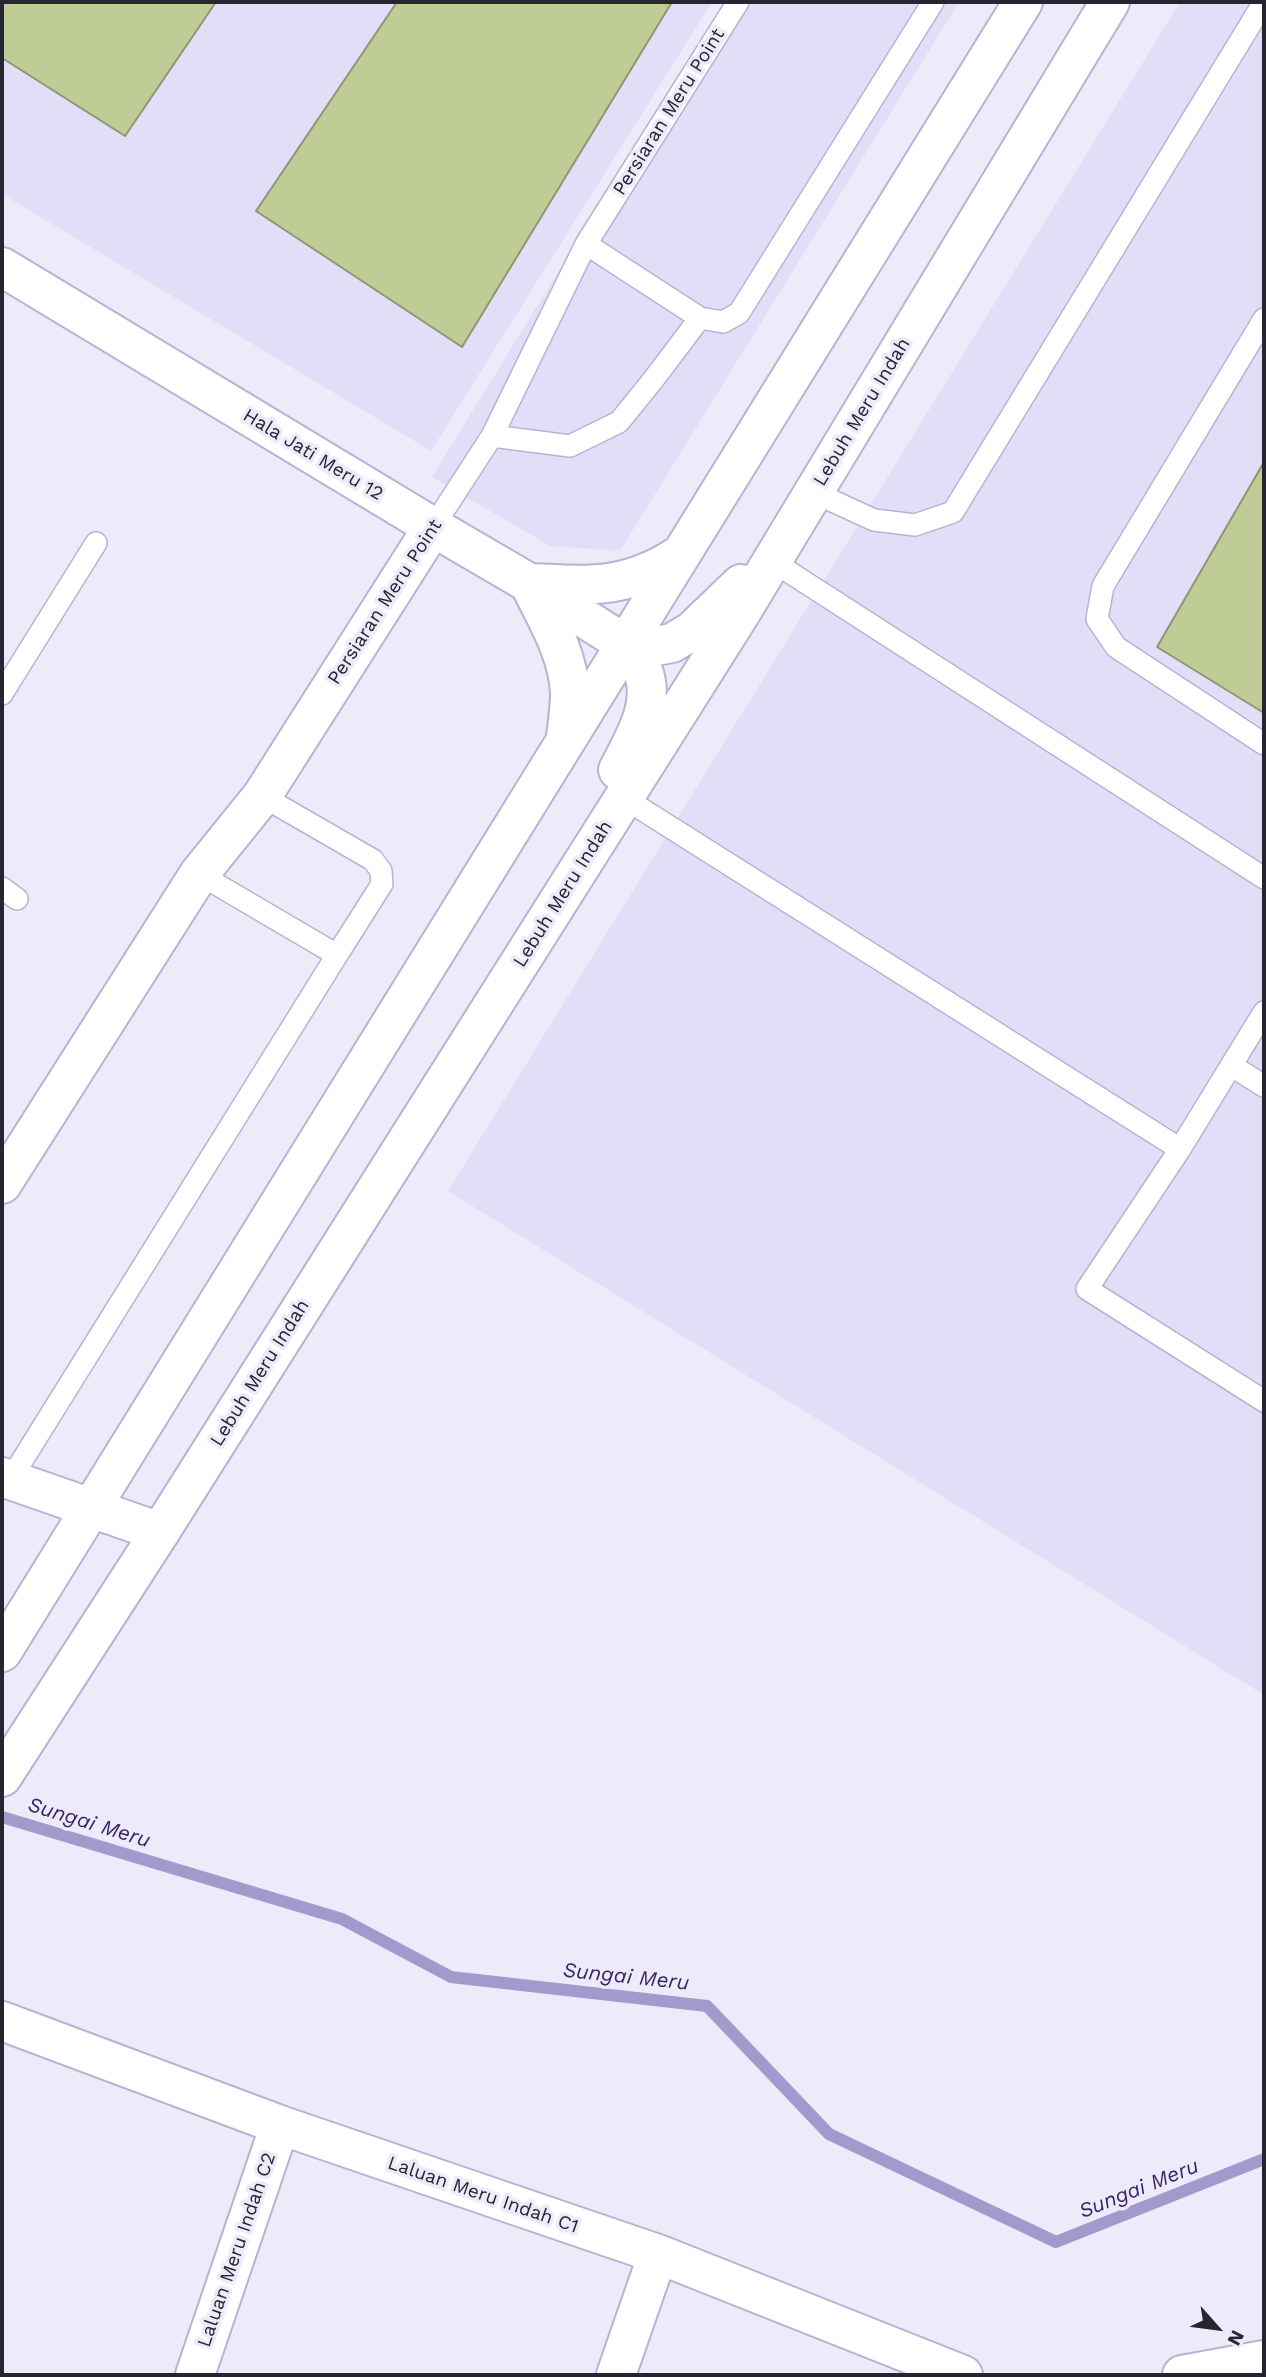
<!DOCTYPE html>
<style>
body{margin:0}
#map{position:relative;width:1266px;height:2377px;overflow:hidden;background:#edeaf9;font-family:"Work Sans",sans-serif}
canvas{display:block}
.frame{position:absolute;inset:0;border:4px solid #282532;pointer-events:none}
.north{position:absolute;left:1182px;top:2293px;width:70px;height:70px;-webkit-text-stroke:5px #edeaf9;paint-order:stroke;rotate:118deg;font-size:19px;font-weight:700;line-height:28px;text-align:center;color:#282532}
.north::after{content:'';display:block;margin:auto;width:24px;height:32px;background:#282532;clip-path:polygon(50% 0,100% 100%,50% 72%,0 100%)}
</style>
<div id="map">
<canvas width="1266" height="2377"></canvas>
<div class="frame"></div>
<div class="north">N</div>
</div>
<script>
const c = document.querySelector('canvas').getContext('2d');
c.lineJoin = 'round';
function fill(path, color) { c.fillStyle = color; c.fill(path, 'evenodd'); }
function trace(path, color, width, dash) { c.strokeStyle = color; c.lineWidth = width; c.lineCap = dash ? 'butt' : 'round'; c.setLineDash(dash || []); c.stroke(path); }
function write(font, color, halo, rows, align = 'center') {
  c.font = font + ' "Work Sans",sans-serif'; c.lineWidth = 7; c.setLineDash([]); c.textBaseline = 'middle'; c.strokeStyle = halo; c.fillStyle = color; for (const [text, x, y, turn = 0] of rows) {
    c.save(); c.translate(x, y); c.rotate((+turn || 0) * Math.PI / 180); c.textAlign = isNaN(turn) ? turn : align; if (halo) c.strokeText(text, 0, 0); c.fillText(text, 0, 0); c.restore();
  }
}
fill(new Path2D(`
 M2,2H712L431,451L2,194Z
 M724,2H959L620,551L550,546L432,477Z
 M1180,2H1264V1695L448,1191Z`), '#e2def8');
trace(new Path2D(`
 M2,1817L342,1919L451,1977L707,2006L829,2134L1056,2242L1264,2159`), '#a399cc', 12);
const building = new Path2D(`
 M2,2H216L125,136L2,58Z
 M397,2H672L462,347L256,211Z
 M1264,462V713L1157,647Z`);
fill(building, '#c0cc95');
trace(building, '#8e9673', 2);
const lane = new Path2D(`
 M586,244L700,318L723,322L739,313L933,2
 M1264,319L1103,586L1097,619L1116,647L1264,744
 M492,436L570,446L619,422L653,380L700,318
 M813,492L874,520L915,525L953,512L1264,2
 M433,527L492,436L586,244L738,2
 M772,561L1264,878
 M2,694L96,543
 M624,798L1180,1149
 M199,874L337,955L382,884L381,871L373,860L262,796
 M2,888L17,899
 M1264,1012L1180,1149L1087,1289L1264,1401
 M1232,1066L1264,1086
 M10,1480L337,955`);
const street = new Path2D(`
 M2,267L433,527L262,796L199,874L2,1184
 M2,1477L160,1532
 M2,2021L280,2125L658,2254L963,2375
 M195,2375L280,2125
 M616,2375L658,2254
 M1182,2375L1264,2360`);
const secondary = new Path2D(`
 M433,527L529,583L625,644L646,648L672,643L692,631L741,584
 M531,583C592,586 628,589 681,554
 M530,585C547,620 568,653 570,693C570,707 568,722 566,737
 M618,770C633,741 656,704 643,671C639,661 631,652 625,644
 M2,1652L1023,2
 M2,1777L160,1532L740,614L1110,2`);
trace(lane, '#b9b2d5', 24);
trace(street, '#b9b2d5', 42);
trace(secondary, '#b9b2d5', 42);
trace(lane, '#fff', 21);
trace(street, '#fff', 38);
trace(secondary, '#fff', 38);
write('19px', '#282532', '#edeaf9', [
 ["Persiaran Meru Point",669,112,-58],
 ["Lebuh Meru Indah",862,412,-59],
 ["Hala Jati Meru 12",313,455,31],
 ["Persiaran Meru Point",385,602,-57],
 ["Lebuh Meru Indah",563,894,-58],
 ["Lebuh Meru Indah",260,1373,-58],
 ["Laluan Meru Indah C1",483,2195,19],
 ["Laluan Meru Indah C2",237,2250,-71]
]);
write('italic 21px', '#372562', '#edeaf9', [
 ["Sungai Meru",89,1823,17],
 ["Sungai Meru",626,1977,6],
 ["Sungai Meru",1139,2189,-22]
]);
</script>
